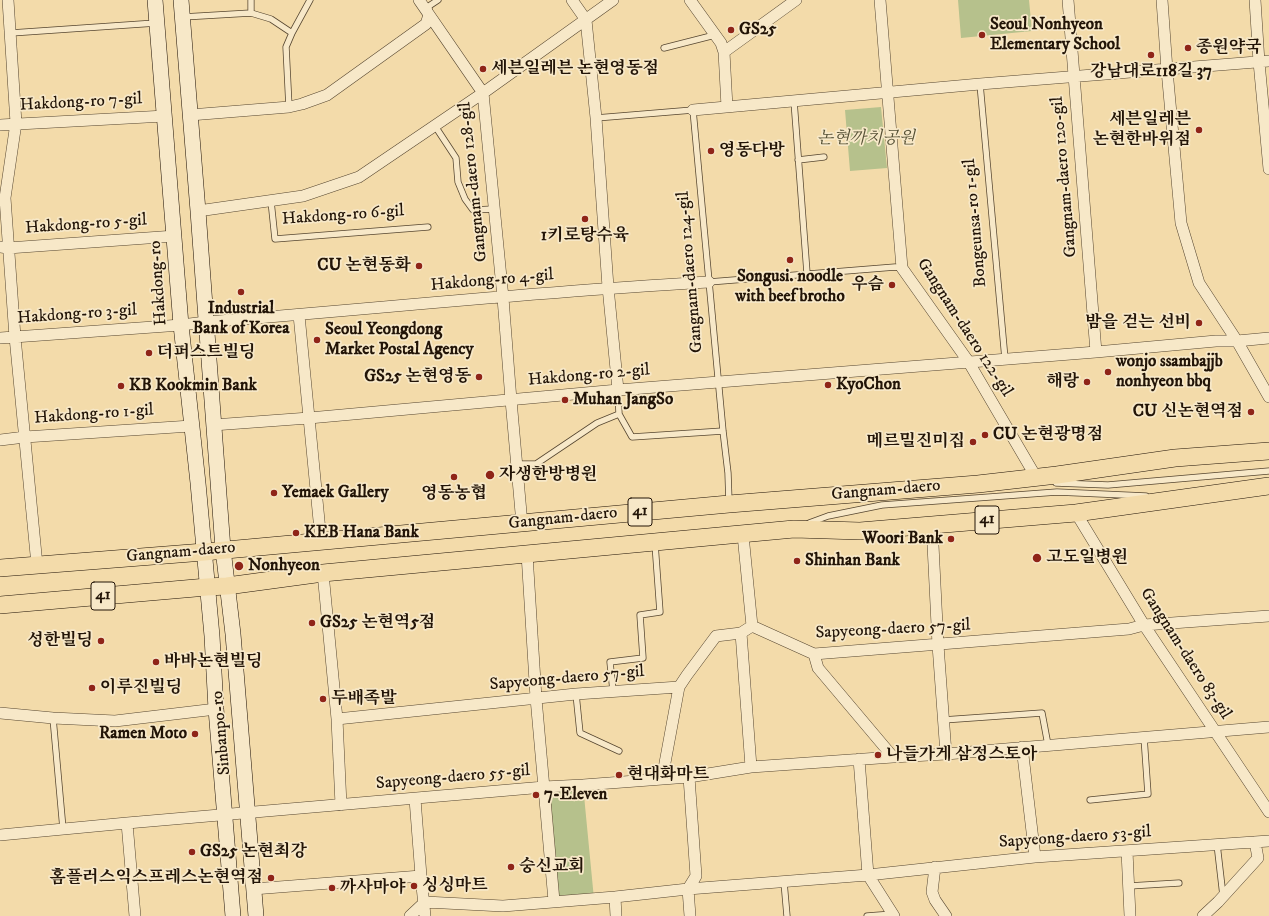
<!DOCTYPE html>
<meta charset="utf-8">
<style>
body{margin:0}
canvas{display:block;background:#f3dbaa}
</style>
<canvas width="1269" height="916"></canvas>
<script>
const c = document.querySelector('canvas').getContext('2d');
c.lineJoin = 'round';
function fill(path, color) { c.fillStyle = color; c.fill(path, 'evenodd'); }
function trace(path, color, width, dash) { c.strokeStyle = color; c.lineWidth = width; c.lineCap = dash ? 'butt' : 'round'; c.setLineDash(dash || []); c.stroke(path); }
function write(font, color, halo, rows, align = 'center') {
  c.font = font + ' "IM FELL DW Pica","Noto Serif KR",serif'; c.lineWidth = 3.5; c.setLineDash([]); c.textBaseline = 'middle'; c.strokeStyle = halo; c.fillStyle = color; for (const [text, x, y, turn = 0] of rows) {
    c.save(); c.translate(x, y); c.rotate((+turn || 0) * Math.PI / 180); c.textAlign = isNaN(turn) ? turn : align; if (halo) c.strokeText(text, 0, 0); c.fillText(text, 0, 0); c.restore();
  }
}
fill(new Path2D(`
 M958,0H1029L1032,31L961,38Z
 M881,107L887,168L850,171L845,110Z
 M583,785L594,899L557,902L547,787Z`), '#b6c18c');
const lane = new Path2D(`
 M251,0V13L271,19L292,33
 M429,11V6L438,0
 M183,17L251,13
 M11,33L156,23
 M664,48L715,35
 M980,84L1005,359
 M794,101L807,273
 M289,107L286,47L292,33L310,0
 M596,118L693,110L723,431L728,473L729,502
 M435,126L456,158L458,182L465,199L473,210L494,209
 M798,160L824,157
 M271,201L275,239L428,227
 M709,282L895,267L902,268
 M618,390L619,414
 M517,464H536L597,423L619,414L632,437L723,431
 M1056,483L1108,485L1269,471
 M809,523L828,516L882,505L1057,492L1146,496
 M613,691L610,662L643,658L640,615L660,612L655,544
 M576,694L580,733L619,751
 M53,718L63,829
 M943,720L1042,713L1048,745
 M1090,800L1148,794L1144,737
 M1217,844L1223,896
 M784,882L787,916
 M1129,886L1179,883
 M867,916L893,914`);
const street = new Path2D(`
 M8,0L16,123L5,198L15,337L37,565
 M419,0L483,93L503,298L511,400L522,524
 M572,0L586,20L596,118L608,287L618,390
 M690,0L721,43L724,52L727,107
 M880,0L902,268L968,361L1036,477
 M1068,0L1096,352
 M1162,0L1167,70L1181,223L1199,283L1237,341L1269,397
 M1255,0L1259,62L1269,169
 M724,52L796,0
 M693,110L980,84L1269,61
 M190,115L289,107L302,104L327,95L426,24L429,15
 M0,125L165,116
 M198,211L303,196L359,177L483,93L613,0
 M0,247L8,248L175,236
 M299,315L321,541
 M0,338L181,325L206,322C374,309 541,291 709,282
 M213,425L309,418L618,390L1096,352L1216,341H1237L1269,338
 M0,440L25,437L191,426
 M1076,513L1144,625L1269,812
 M932,525L938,645L946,754
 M743,535L752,626
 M527,554L536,698L554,901
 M323,573L337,719L341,805
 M752,626L814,654L1129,629L1144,625L1269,616
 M741,633L751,767
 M814,654L818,668L893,757
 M0,713L53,718L115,721L216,709
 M337,719L576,694L679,687
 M1022,747L1035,857
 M859,759L868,875L894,916
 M689,777L696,876L688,889L690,916
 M662,779L679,687L687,675L716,636L741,633L752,626
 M415,799L421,876L425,916
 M127,823L135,916
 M0,835L127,823L544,787L583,785L689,777L751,767L893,757L946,754L1269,727
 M1127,851L1130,916
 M935,867L932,892L935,900L946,916
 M253,889L421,876
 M615,897L616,916
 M410,916L425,902L503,906L615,897L688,889L868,875L1035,857L1269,841
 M1203,916L1218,902L1258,858L1255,842`);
const secondary = new Path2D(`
 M155,0L181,325L198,483L212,636L216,709L233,916
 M181,0L198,211L223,549L233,634L256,916`);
const primary = new Path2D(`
 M0,568L204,552L729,504L978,484L1057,475L1175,458L1269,451
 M0,605L207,587L227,586L323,573L794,529L860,531L1076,513L1269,486`);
trace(lane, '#564630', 7);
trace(street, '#564630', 12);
trace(secondary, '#221407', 16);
trace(primary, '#221407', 18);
trace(lane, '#f7e8c8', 5.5);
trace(street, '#f7e8c8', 11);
trace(secondary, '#f7e8c8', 15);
trace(primary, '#f3dbaa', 17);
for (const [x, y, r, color] of [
 [731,30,4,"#8f2418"],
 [982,35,4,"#8f2418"],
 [1188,48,4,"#8f2418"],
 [1151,55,4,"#8f2418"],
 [483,69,4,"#8f2418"],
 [1199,130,4,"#8f2418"],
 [711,151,4,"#8f2418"],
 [585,219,4,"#8f2418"],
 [790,260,4,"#8f2418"],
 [419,266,4,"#8f2418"],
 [892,285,4,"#8f2418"],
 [241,292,4,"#8f2418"],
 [1199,323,4,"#8f2418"],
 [317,340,4,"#8f2418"],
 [149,353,4,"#8f2418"],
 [1108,372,4,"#8f2418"],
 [479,377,4,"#8f2418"],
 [1087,382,4,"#8f2418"],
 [828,385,4,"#8f2418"],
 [121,386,4,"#8f2418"],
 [565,400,4,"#8f2418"],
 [1251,412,4,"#8f2418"],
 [985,435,4,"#8f2418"],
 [973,442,4,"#8f2418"],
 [490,475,5,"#8f2418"],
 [454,477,4,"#8f2418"],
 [274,493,4,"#8f2418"],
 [296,533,4,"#8f2418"],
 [951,539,4,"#8f2418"],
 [1037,558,5,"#8f2418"],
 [797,561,4,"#8f2418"],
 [239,566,5,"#8f2418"],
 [312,623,4,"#8f2418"],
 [101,641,4,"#8f2418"],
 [156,662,4,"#8f2418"],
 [92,688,4,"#8f2418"],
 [323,699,4,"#8f2418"],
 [195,734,4,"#8f2418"],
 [878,755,4,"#8f2418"],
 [619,775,4,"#8f2418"],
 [536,795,4,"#8f2418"],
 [192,852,4,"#8f2418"],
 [511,867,4,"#8f2418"],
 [271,878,4,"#8f2418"],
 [414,886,4,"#8f2418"],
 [332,888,4,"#8f2418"]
]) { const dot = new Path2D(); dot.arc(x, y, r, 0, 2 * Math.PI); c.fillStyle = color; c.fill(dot); trace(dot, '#f7e8c8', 1.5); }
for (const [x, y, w] of [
 [640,512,24],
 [987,520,24],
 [103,596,24]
]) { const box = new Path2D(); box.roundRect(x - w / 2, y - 14, w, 28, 3); c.fillStyle = '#f7e8c8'; c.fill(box); trace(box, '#221407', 1); }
write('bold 16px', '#221407', null, [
 ["41",640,512],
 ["41",987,520],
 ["41",103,596]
]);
write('bold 17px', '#221407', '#f7e8c8', [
 ["Seoul Nonhyeon",990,25],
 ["Elementary School",990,45],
 ["GS25",739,30],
 ["종원약국",1196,48],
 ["세븐일레븐 논현영동점",491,69],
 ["강남대로118길 37",1151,72,"center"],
 ["세븐일레븐",1191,120,"right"],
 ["논현한바위점",1191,140,"right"],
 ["영동다방",719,151],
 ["1키로탕수육",585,236,"center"],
 ["CU 논현동화",411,266,"right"],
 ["Songusi. noodle",790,277,"center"],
 ["with beef brotho",790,297,"center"],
 ["우슴",884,285,"right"],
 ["Industrial",241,309,"center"],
 ["Bank of Korea",241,329,"center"],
 ["밤을 걷는 선비",1191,323,"right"],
 ["Seoul Yeongdong",325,330],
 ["Market Postal Agency",325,350],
 ["더퍼스트빌딩",157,353],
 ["wonjo ssambajjb",1116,362],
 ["nonhyeon bbq",1116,382],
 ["GS25 논현영동",471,377,"right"],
 ["해랑",1079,382,"right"],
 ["KyoChon",836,385],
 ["KB Kookmin Bank",129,386],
 ["Muhan JangSo",573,400],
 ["CU 신논현역점",1243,412,"right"],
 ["CU 논현광명점",993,435],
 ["메르밀진미집",965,442,"right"],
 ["자생한방병원",499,475],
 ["Yemaek Gallery",282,493],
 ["영동농협",454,494,"center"],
 ["KEB Hana Bank",304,533],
 ["Woori Bank",943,539,"right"],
 ["고도일병원",1046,558],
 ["Shinhan Bank",805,561],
 ["Nonhyeon",248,566],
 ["GS25 논현역5점",320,623],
 ["성한빌딩",93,641,"right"],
 ["바바논현빌딩",164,662],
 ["이루진빌딩",100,688],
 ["두배족발",331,699],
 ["Ramen Moto",187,734,"right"],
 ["나들가게 삼정스토아",886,755],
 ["현대화마트",627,775],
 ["7-Eleven",544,795],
 ["GS25 논현최강",200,852],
 ["숭신교회",519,867],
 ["홈플러스익스프레스논현역점",263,878,"right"],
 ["싱싱마트",422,886],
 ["까사마야",340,888]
], 'left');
write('17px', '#221407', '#f7e8c8', [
 ["Hakdong-ro 7-gil",81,103,-3],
 ["Gangnam-daero 120-gil",1065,177,-95],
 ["Gangnam-daero 128-gil",474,182,-96],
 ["Hakdong-ro 6-gil",343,216,-4],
 ["Bongeunsa-ro 1-gil",976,223,-95],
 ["Hakdong-ro 5-gil",86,225,-4],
 ["Gangnam-daero 124-gil",691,272,-95],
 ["Hakdong-ro 4-gil",492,281,-5],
 ["Hakdong-ro",159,283,-94],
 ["Hakdong-ro 3-gil",77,315,-4],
 ["Gangnam-daero 122-gil",964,328,57],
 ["Hakdong-ro 2-gil",589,376,-5],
 ["Hakdong-ro 1-gil",94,415,-4],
 ["Gangnam-daero",886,491,-5],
 ["Gangnam-daero",563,519,-6],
 ["Gangnam-daero",181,553,-5],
 ["Sapyeong-daero 57-gil",893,630,-3],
 ["Gangnam-daero 83-gil",1185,654,57],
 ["Sapyeong-daero 57-gil",567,679,-5],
 ["Sinbanpo-ro",222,733,-95],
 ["Sapyeong-daero 55-gil",453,778,-5],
 ["Sapyeong-daero 53-gil",1075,838,-4]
]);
write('italic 17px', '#565136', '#f7e8c8', [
 ["논현까치공원",866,139]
]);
</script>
